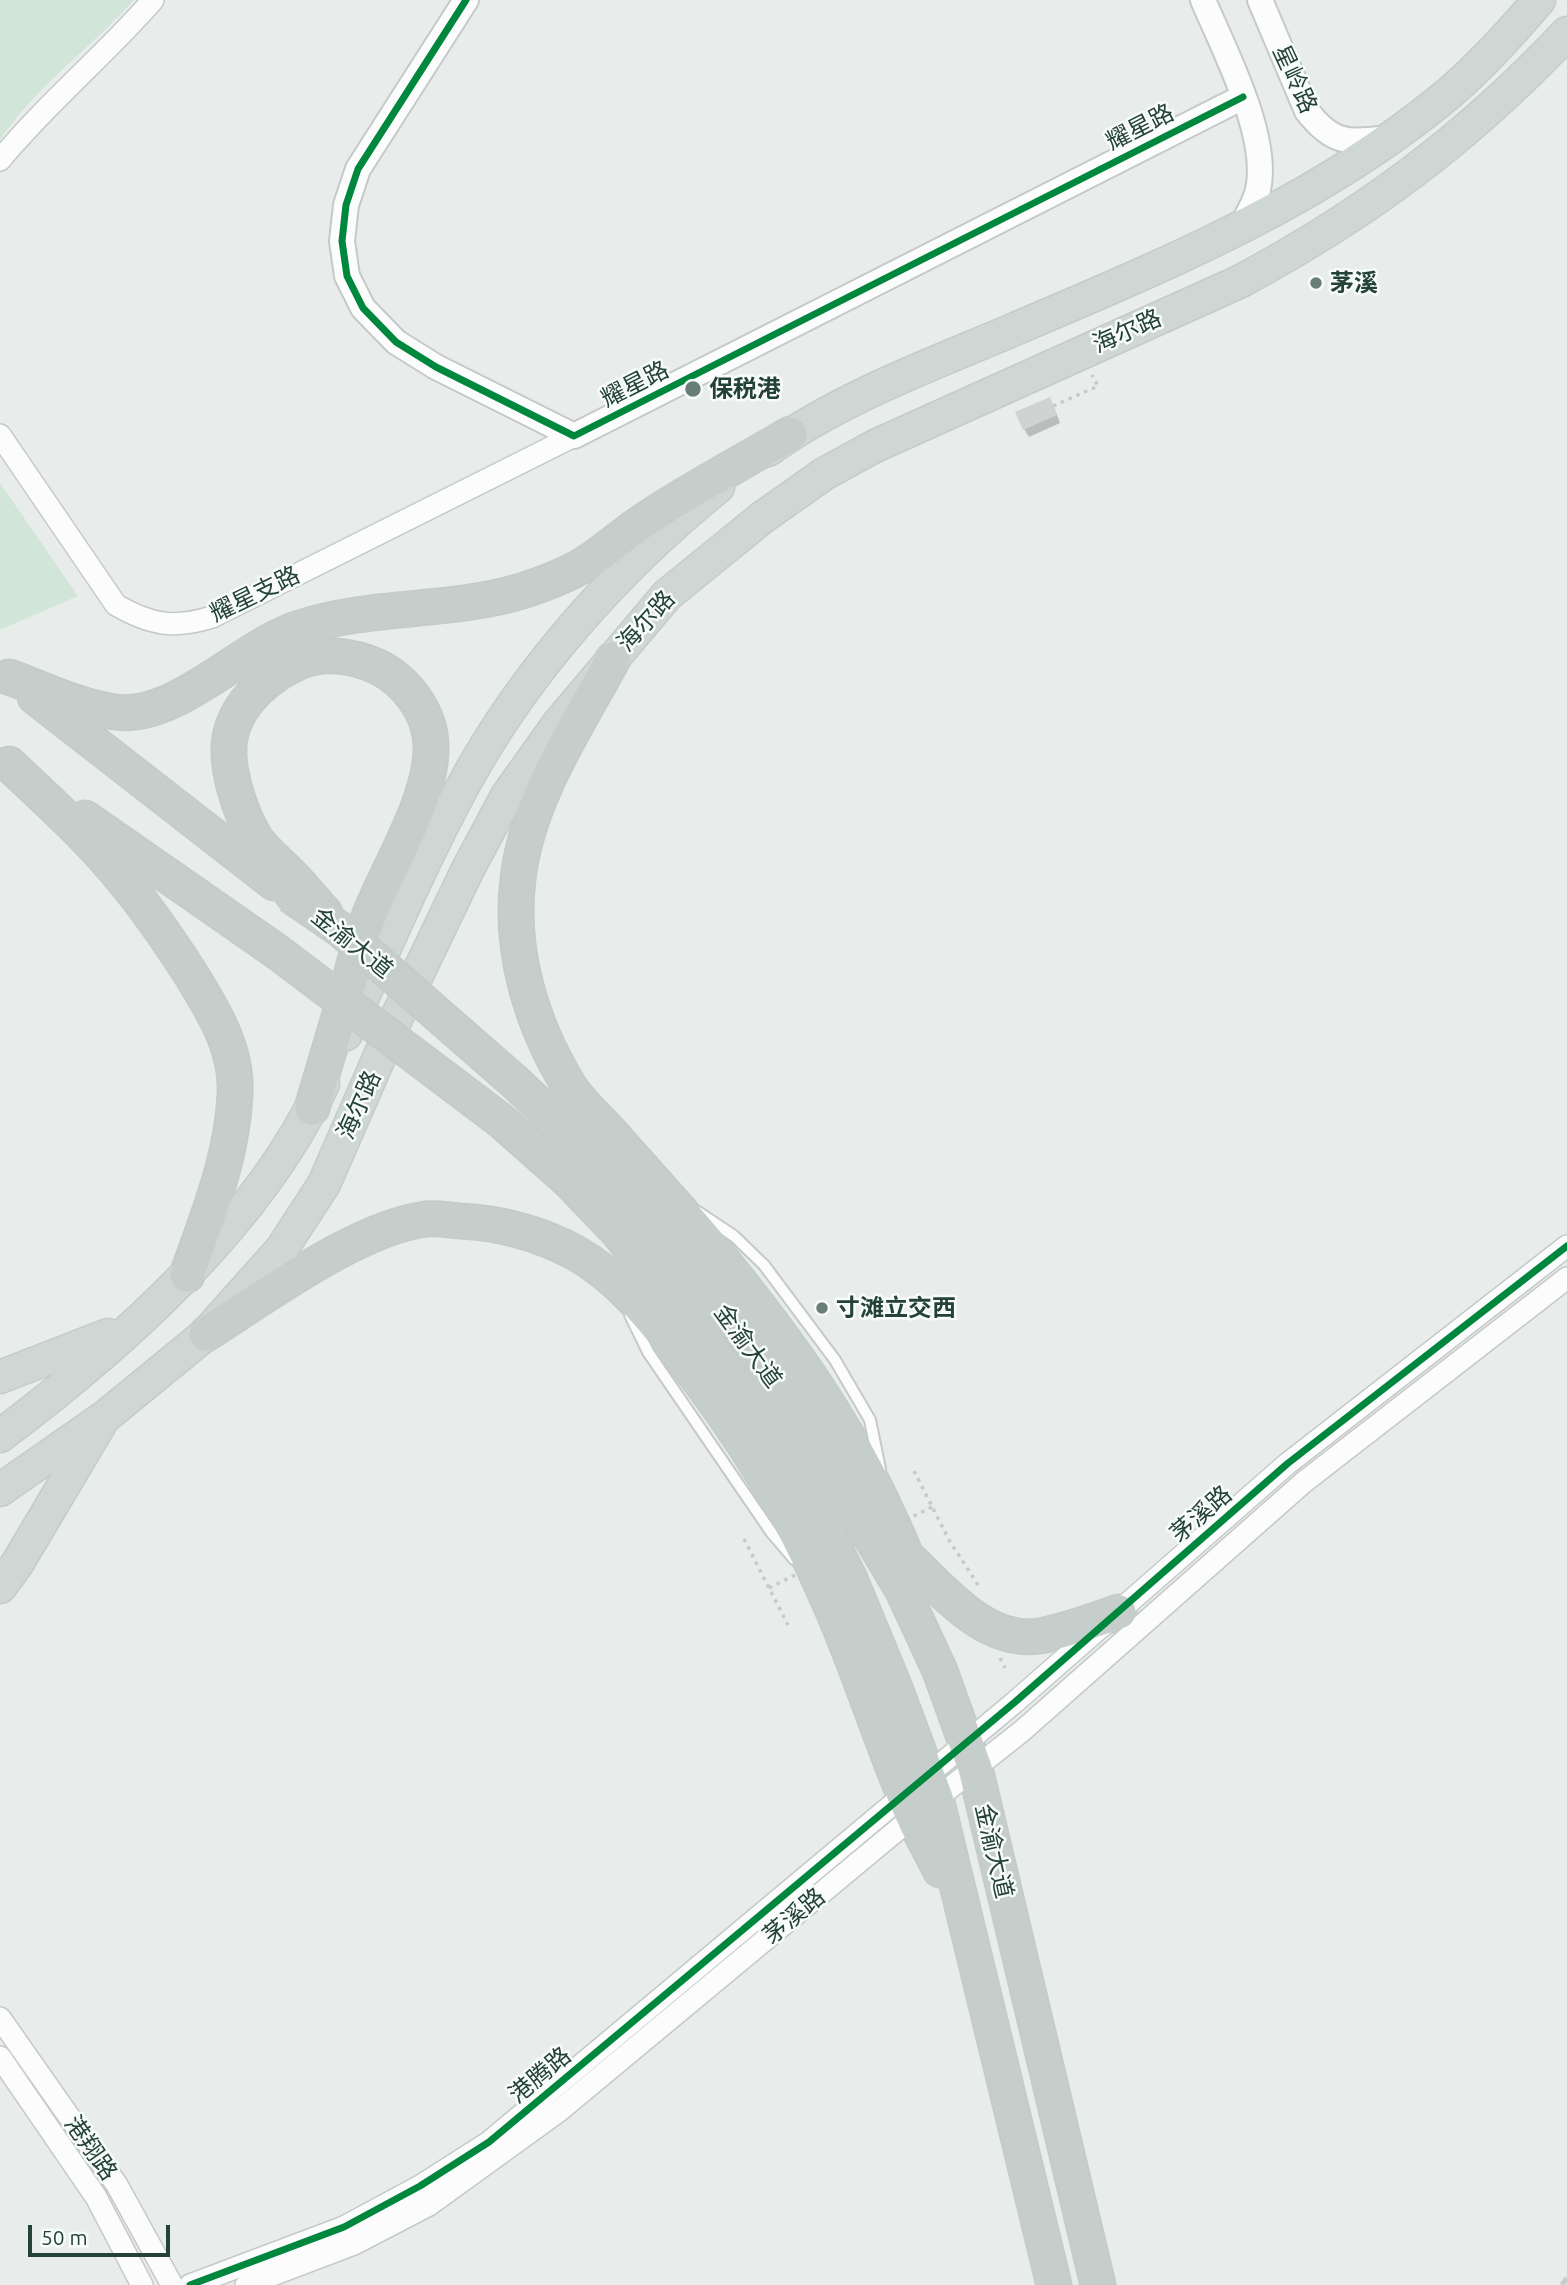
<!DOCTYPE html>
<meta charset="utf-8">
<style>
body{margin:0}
#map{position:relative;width:1567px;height:2285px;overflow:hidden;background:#e8edeb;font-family:Ubuntu,sans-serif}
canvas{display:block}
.scale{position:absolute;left:28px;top:2225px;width:142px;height:32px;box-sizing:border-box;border:4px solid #24423a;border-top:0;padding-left:9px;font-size:21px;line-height:24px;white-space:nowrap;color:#24423a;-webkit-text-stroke:5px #f7fbf9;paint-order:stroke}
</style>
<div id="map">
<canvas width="1567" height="2285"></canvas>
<div class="scale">50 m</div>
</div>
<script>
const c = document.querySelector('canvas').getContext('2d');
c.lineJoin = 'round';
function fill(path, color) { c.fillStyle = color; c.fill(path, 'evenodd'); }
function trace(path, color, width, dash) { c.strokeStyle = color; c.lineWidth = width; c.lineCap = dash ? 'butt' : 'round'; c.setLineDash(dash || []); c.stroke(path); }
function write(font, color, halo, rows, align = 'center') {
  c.font = font + ' Ubuntu,"Noto Sans SC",sans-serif'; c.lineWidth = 5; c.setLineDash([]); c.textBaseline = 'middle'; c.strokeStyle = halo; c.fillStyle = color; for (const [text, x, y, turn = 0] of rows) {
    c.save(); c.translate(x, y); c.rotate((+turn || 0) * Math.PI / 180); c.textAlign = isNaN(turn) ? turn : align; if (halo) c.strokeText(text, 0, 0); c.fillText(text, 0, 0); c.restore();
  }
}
fill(new Path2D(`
 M0,0H134C91,48 36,86 0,140Z
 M0,483L78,596L0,630Z`), '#d1e6d8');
fill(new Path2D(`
 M1054,407L1060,423L1029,437L1024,429Z`), '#0003');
fill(new Path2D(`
 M1050,397L1057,415L1023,430L1015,412Z`), '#cfd4d2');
const service = new Path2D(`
 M698,1212L734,1236L764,1265L835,1360L870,1420L880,1469
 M630,1315L648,1352L771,1532L794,1559`);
const minor = new Path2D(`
 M0,160C47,103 104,56 153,0
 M0,435L116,605C151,625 174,629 212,617L574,436
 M0,2018L117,2185L172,2285
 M0,2057L96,2197L142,2285
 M190,2285L344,2227L420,2186L489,2142L1015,1702L1287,1464L1567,1246
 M246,2285L354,2244L429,2205L559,2111L913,1817L1022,1731L1304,1482L1567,1278`);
const tertiary = new Path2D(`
 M466,0L358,169L346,205L342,241L347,276L363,308L396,342L436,367L574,436L1243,97
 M1203,0C1224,50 1270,136 1258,190C1255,203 1246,217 1240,229
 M1260,0L1307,111C1334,146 1349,142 1389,138`);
const primary = new Path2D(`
 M768,450C842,397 931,365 1015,329C1167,264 1318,202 1447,95C1480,67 1511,33 1539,0
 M346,1034C384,951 420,865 464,784C526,670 617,569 718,487
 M0,1377L108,1335
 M0,1436C121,1345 259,1223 323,1084
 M0,1490L106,1416L206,1334L281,1250L324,1184L396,1019L468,869L507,796L559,723L667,595L763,517L824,474L875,446L1239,282C1366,214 1468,138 1567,33
 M0,1587L17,1564L100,1424`);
const trunk = new Path2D(`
 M613,659C576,728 527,799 518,879C509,950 531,1023 568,1084C578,1101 596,1117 610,1132C644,1171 680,1209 713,1249C778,1328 838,1409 882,1502C894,1528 907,1553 915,1581
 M9,677C43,689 79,707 115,712C176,721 242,646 300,628C373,604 452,613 525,590C546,583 570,574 588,562C606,550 622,536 639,524C687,491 740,464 790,434
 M35,697L274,883
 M9,764C49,802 91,839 125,882C149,911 170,942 190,973C213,1010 238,1050 235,1095C232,1158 208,1216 187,1275
 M85,818L276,951
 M516,1083L574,1138L640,1211L743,1333L799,1416L903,1591L940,1671L975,1768L1098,2285
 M312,1108C325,1065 337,1023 350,980C355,960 360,939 368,919C387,869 433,798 431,745C430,712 406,680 376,666C353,656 323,651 299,662C270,675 239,700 231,733C223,763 240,814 256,839C265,852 278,862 289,873C302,886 313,900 325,913
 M500,1120L569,1181L617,1231L690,1322L759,1416L815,1509L850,1579L895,1688L936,1798L1054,2285
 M206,1334C265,1297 357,1228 426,1219C437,1218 449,1220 460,1221C500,1223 538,1233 574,1252C619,1277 653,1319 683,1359C740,1432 790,1512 827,1597C859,1668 881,1743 912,1814C920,1833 931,1851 940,1870
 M909,1559C945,1592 985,1644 1040,1636C1067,1631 1093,1621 1119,1612`);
trace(service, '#c5cac8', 14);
trace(minor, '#c5cac8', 24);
trace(tertiary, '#c5cac8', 28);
trace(primary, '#c3ccc9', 35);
trace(trunk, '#c3ccc9', 37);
trace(new Path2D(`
 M1053,406L1098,386L1092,375
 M914,1471L949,1540L980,1588
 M744,1539L788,1625
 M1000,1658L1005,1668`), '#c3ccca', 3.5, [3.5, 5]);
trace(service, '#fcfcfc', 10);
trace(minor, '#fcfcfc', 21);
trace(tertiary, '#fcfcfc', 24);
trace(primary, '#cfd7d5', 32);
trace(trunk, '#c6cecc', 33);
trace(new Path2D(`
 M1562,2285L1567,2278`), '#c9cdcc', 5, [14, 7]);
const trunkBridge = new Path2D(`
 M290,895L341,930L516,1083
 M276,951L500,1120`);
trace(trunkBridge, '#c3ccc9', 37, []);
trace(new Path2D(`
 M769,1588L932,1507`), '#c3ccca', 3.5, [3.5, 5]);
trace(trunkBridge, '#c6cecc', 33);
trace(new Path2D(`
 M466,0L358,169L346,205L342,241L347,276L363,308L396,342L436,367L574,436L1243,97
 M190,2285L344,2227L420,2186L489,2142L1015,1702L1287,1464L1567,1246`), '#00873e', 7);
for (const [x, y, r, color] of [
 [1316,283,7,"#697e78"],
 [693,389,9,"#697e78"],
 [822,1308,7,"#697e78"]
]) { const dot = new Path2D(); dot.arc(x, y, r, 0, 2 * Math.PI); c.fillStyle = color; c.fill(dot); trace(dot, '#f7fbf9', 2.5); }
write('24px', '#24423a', '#f7fbf9', [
 ["星岭路",1295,79,65],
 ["耀星路",1140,127,-27],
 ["海尔路",1127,331,-24],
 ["耀星路",635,384,-27],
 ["耀星支路",255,594,-26],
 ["海尔路",646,621,-48],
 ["金渝大道",352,943,39],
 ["海尔路",359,1105,-66],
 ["金渝大道",748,1346,54],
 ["茅溪路",1201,1514,-41],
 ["金渝大道",994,1851,77],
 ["茅溪路",794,1916,-40],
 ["港腾路",540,2075,-40],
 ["港翔路",91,2148,55]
]);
write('bold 24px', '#24423a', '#f7fbf9', [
 ["茅溪",1330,283],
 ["保税港",709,389],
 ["寸滩立交西",836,1308]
], 'left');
</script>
